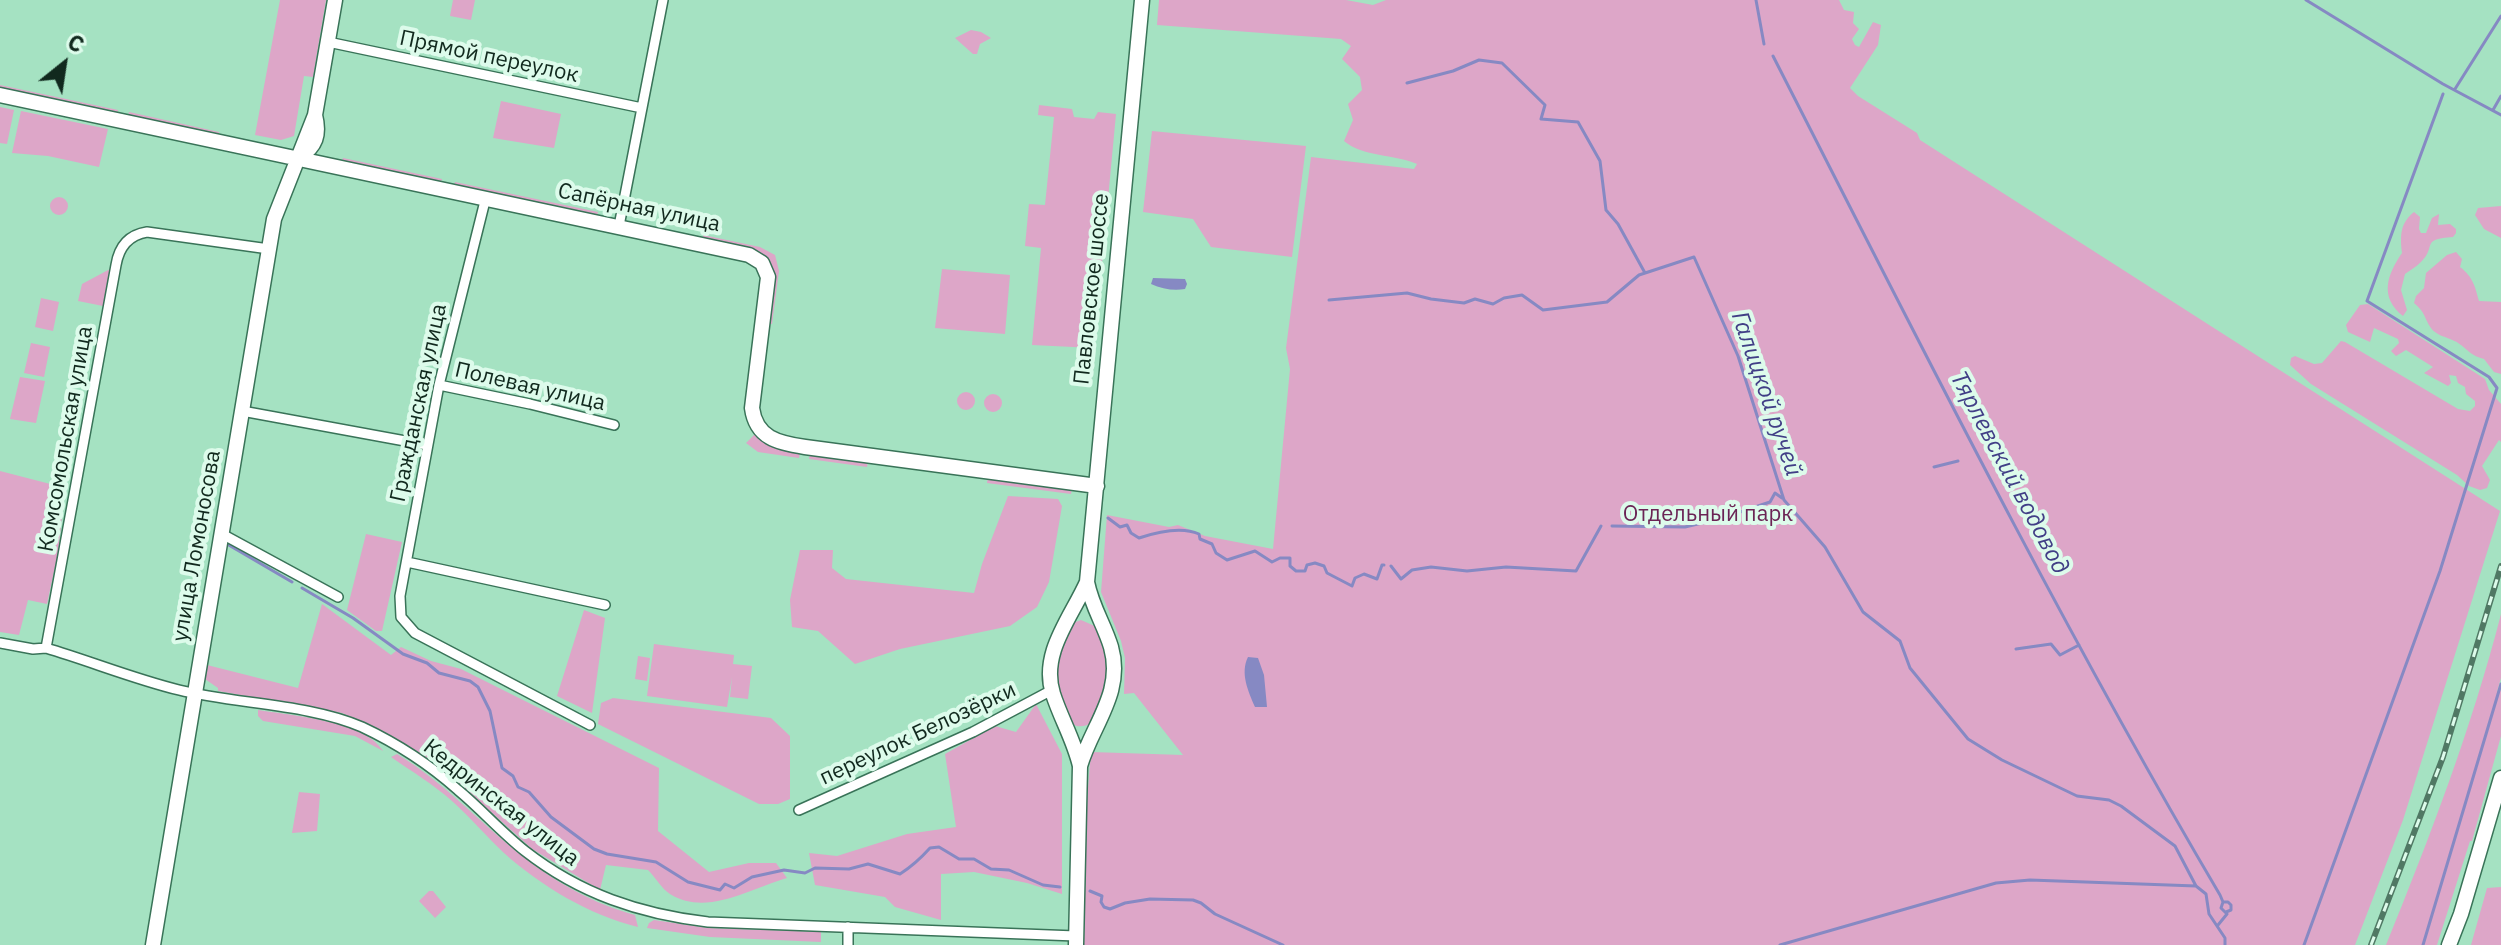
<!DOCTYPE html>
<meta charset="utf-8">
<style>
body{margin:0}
#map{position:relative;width:2501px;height:945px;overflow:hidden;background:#a5e2c2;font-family:"IBM Plex Sans",sans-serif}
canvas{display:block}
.north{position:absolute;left:24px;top:24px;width:80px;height:80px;-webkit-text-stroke:6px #ddfbeb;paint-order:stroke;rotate:30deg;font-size:22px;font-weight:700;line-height:32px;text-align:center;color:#11291e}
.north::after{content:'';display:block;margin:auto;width:28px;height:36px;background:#11291e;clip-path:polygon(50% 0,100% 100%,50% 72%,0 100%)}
</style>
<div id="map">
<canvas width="2501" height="945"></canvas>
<div class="north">С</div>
</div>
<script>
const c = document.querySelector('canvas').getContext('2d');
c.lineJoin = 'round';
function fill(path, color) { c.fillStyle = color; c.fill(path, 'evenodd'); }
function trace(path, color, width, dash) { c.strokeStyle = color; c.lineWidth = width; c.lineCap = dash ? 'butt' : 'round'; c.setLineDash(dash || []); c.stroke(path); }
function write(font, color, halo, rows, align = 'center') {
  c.font = font + ' "IBM Plex Sans",sans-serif'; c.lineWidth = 8; c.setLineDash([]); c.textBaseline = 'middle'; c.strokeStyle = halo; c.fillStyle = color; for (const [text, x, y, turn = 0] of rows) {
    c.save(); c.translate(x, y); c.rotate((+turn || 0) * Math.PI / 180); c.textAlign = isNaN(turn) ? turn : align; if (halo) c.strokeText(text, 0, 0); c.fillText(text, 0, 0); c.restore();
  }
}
fill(new Path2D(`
 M280,0H326L313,77L304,76L294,136L281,140L255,135Z
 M453,0H475L471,20L450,16Z
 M1159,0H1346L1373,5L1386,0H1839L1844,10L1854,12L1853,23L1859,29L1852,39L1855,45L1859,47L1873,22L1881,25L1878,45L1850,88L1858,96L1917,133L1920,140L2500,511L2403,820L2355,945H1084L1086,812L1091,752L1183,755L1134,693L1124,694L1125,658L1121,641L1101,592L1107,515L1169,527L1178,525L1205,536L1273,549L1290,369L1286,348L1311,157L1414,169L1417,164C1394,154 1363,157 1344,141L1353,120L1348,104L1362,90L1360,77L1342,59L1351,46L1341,39L1157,25Z
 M971,30L981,32L991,38L980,44L977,54H973L955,38Z
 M0,85L118,110L117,113L0,88Z
 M501,101L561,114L554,148L493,138Z
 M1039,105L1072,109L1074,117L1094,119L1098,112L1116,114L1094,348L1032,345L1041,248L1025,246L1029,204L1045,205L1054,117L1038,115Z
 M0,107L14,110L7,144L0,143Z
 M21,111L108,129L99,167L48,156L12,153Z
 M129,112L219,132V135L128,116Z
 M1152,131L1306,146L1292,257L1211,247L1193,219L1143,212Z
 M343,158L442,179L441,182L342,161Z
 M455,182L598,212L597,216L454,185Z
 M50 206a9 9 0 1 1 18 0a9 9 0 1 1-18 0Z
 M2501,206V238L2484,229L2475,215L2478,208Z
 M2414,212L2420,217L2419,229L2421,233H2426L2432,218L2439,214L2438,225L2450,224L2456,229V233L2453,237C2420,239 2437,246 2421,262C2416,267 2410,270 2405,274L2401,290L2407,310L2403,316C2379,297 2387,275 2402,253C2400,236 2400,223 2414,212Z
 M703,235L760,247L775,255L779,271L772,324H768C778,247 775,254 703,238Z
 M2456,252L2462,259L2460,267C2473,277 2475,286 2479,301L2501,302V374L2494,372L2484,359C2472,356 2470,352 2461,345C2450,336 2436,338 2429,325C2423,314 2425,313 2414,303L2416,296L2424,288L2426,273L2447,255Z
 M110,269L103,306L78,301L82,284Z
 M942,269L1010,275L1005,334L935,328Z
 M41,298L59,302L53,331L35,327Z
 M2368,304L2485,379L2489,390L2501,404V442L2499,440L2482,466L2490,480L2487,488L2480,490L2469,486L2457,475L2311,384L2290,365L2291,358L2295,356L2314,364L2322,363L2341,341L2345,342L2458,409L2470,411L2475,406V401L2466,394L2465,387L2458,383L2456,376L2449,375L2451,383L2448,386L2424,373L2433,367L2406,350L2396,356L2391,351L2399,343L2398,339L2374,328L2370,342L2348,332L2346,325L2360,305Z
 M31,343L50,347L44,377L24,373Z
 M20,377L45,381L36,423L10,419Z
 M957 401a9 9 0 1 1 18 0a9 9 0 1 1-18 0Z
 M984 403a9 9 0 1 1 18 0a9 9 0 1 1-18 0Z
 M755,434L776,448L800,452L799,458L758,452L746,443Z
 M810,453L868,461L867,467L809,459Z
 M0,471L58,486L55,504L63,507L58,553L47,604L28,600L19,635L0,632Z
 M988,477L1072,488L1071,494L987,483Z
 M1008,496L1058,499L1062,506L1049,582L1037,607L1010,626L900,649L855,664L818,631L792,627L790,600L800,550H833L832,568L846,579L974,593L982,564Z
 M366,534L402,542L382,631H376L347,610Z
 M322,604L391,655L401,647L431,661L461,669L659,768L658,831L709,872L749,863H776L787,878C751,888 707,917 670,894C662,889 655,877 648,870L606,865L600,890L532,849L450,775L431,760L379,730L342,713L218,691V688L205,679L207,665L298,688Z
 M584,610L605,618L592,713L557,696Z
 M2501,614V678L2497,692L2501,690V736L2472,841H2470L2437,945H2386C2430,837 2472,727 2501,614Z
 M1081,620L1097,627C1113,672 1110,678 1093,722C1057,745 1053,670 1058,650C1061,641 1068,631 1073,623Z
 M654,644L734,655L733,664L752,666L748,699L730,697L732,677L727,707L647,696Z
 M638,656L650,658L647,681L635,679Z
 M613,698L771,718L790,736V799L778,804H759L598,724L601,703Z
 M1036,704L1062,754V894L1027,883L974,872L941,874V920L895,907L885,897L815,885L809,853L837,856L907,834L956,827L945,754L995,726L1016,732Z
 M258,710C289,715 366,721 383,751L355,736L263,721L258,716Z
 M397,754C444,782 479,822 521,855C555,882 594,904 635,915L638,927C589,915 541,886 504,853C486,836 470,817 452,801C433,784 411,771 391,757Z
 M299,792L320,794L317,831L292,833Z
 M2501,887V945H2471L2487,888Z
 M429,891H433L446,907L435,918L419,901Z
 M654,920L708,928L821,932V942L710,937L647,928L649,923Z`), '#dda6c8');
fill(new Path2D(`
 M1153,278L1185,279L1187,284L1185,289C1174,291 1162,289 1151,284Z
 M1248,657L1258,658L1264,675L1267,707H1255C1248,691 1240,673 1248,657Z`), '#8689c3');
trace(new Path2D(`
 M1756,0L1764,44
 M2306,0L2443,84L2501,115
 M1773,56C1917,338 2059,622 2220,895L2223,902L2221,908L2227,914L2218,925
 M1407,83L1453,71L1479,60L1502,63L1545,105L1541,119L1578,122L1600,161L1606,210L1618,224L1645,273
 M2455,89L2501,16
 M2493,110L2501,96
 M1329,300L1407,293L1431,299L1464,303L1475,299L1493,304L1504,298L1522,295L1543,310L1607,302L1639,275L1694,257L1738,356L1784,500L1825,547L1863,612L1900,641L1910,668L1968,739L2002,760L2077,796L2109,800L2121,806L2175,846L2196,886
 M1934,467L1958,461
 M1108,518L1120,527L1127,525L1131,533L1139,538C1157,532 1181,526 1199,534L1200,539L1212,544L1216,553L1227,560L1255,551L1272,562L1280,558H1290V566L1296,571H1305L1307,565L1315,563L1324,566L1327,573L1352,586L1355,578L1364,574L1377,579L1382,565H1384
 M1612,526L1685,527L1719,519L1770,502L1775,493L1782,498
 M227,544L292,582
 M1391,566L1401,579L1412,570L1431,567L1467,571L1506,567L1576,571L1601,526
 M302,588L353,618L403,654L427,663L439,673L470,681L478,687L490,711L502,768L513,776L518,787L529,792L551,817L594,849L607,854L656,862L688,882L720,890L725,884L734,888L752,877L784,870L805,873L815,868L849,869L868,864L900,874C911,867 921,858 930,848L939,847L959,859H974L991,869L1009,870L1043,885L1060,887
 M2016,649L2051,644L2060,655L2079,645
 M1090,891L1102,896L1101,902L1104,907L1110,909L1125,903L1150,899L1193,900L1201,903L1215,914L1283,945
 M2223,902H2228L2231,905V910L2226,912
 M1780,945L1996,883L2030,880L2196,886L2206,894L2209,914L2225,938V945
 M2304,945L2440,571L2497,388L2489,377L2367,301L2443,94
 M2423,945L2501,684`), '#8689c3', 3);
const street = new Path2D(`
 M328,42L642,108
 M486,197L439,385L400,596L401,617L415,633L590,725
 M619,226L663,0
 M439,385L530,404L614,425
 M242,411L427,445
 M222,534L338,597
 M407,562L605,605
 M0,643L33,649L46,648C90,661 134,679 179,690C235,704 310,704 362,727C396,743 430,765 458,790C481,809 501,832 525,851C580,894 640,914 708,922L1076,936
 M46,648L116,265C119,247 128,235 147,232L269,249
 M799,810L973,732L1052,690
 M848,945V927`);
const secondary = new Path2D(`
 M0,95L749,255L762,263L768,277L752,408C756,438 778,443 805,447L1097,486
 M299,158C316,146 320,135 315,115
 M1080,766C1074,740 1061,719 1053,694C1040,653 1071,618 1087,582
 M153,945L274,219L315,115L335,0
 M1076,945L1080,766C1092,725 1124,693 1111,647C1104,624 1092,607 1087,582L1142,0
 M2449,945L2461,914L2501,778`);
trace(street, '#397358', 12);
trace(secondary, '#397358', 17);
trace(street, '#fff', 9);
trace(secondary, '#fff', 14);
const rail = new Path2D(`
 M2371,945L2443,757L2501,566`);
trace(rail, '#507864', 6);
trace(rail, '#ddfbeb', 3, [9]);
write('22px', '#11291e', '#ddfbeb', [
 ["Прямой переулок",489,57,12],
 ["Сапёрная улица",639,208,12],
 ["Павловское шоссе",1092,289,-84],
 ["Полевая улица",530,387,13],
 ["Гражданская улица",419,403,-78],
 ["Комсомольская улица",66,439,-80],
 ["улица Ломоносова",197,546,-80],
 ["переулок Белозёрки",918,734,-25],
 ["Кедринская улица",501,803,38]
]);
write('22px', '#6b2455', '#ddfbeb', [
 ["Отдельный парк",1708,515]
]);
write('italic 24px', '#413e86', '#ddfbeb', [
 ["Галицкой ручей",1766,394,71],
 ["Тярлевский водовод",2009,473,62]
]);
</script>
